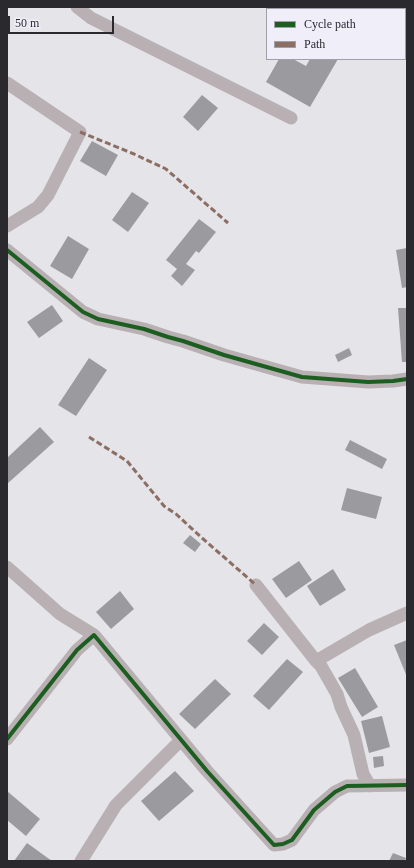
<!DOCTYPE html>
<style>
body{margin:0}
#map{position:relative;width:414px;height:868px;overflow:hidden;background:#e4e4e9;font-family:Georgia,serif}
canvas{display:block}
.frame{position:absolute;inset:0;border:8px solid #2a2a2e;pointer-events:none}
.legend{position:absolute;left:266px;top:8px;width:140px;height:52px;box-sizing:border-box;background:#efeef9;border:1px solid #a0a0a8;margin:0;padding:5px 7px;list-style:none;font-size:12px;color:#2a2a2e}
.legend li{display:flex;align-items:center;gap:8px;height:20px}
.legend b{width:20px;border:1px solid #a0a0a8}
.scale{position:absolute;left:8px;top:16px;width:106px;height:18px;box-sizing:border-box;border:2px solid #2a2a2e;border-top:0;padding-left:5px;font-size:12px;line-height:14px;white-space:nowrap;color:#2a2a2e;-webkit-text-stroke:3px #efeef9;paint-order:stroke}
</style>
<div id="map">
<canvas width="414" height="868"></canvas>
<div class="frame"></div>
<ul class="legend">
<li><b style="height:5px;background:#1b5e20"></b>Cycle path</li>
<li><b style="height:5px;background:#8d6e63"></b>Path</li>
</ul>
<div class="scale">50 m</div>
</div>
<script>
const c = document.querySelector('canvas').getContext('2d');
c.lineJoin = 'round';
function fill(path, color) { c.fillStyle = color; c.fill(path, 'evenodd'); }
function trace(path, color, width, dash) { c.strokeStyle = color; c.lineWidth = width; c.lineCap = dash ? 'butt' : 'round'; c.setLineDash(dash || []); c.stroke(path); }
fill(new Path2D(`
 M279,59H293L306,66L310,59H338L310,107L266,82Z
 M202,95L218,108L198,131L183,117Z
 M92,141L118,155L106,176L80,161Z
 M132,192L149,203L128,232L112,220Z
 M199,219L216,232L199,253L196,251L186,264L195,270L182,286L171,276L177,269L166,260Z
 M68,236L89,249L72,279L50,266Z
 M407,248V287L402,288L396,250Z
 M52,305L63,321L39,338L27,322Z
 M398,308H407V362H402Z
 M349,348L352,355L338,362L335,355Z
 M89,358L107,370L76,416L58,405Z
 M40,427L54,442L7,484V458Z
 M350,440L387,459L382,469L345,450Z
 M347,488L382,497L376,519L341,510Z
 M190,535L201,544L195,552L183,543Z
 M299,561L312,580L286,598L272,579Z
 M333,569L346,590L320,606L307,586Z
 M120,591L134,609L111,629L96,612Z
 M264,623L279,637L262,655L247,641Z
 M407,640V677L394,645Z
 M287,659L303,672L269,710L253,696Z
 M355,668L378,707L362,717L338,678Z
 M215,679L231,694L195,729L179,714Z
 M382,716L390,747L369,753L361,721Z
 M383,756L384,766L374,768L373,757Z
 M175,771L194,791L159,821L141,801Z
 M7,791L40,819L26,836L7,820Z
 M27,843L52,861H14Z
 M393,853L406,858L405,861H389Z`), '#9b9b9f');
trace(new Path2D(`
 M77,7L91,18L291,118
 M7,83L80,132L48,195L38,207L7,226
 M7,250L83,312L98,319L144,329L168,337L183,341L224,355L302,377L368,382L393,381L407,379
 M7,567L60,614L94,635
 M256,585L316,661L321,666L337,694L341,707L354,735L363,774L370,786
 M316,661L369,630L407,613
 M7,739L77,650L94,635L207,771L274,845L283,844L292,840L314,810L335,792L347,786L407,785
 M81,861L116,805L181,740`), '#b9b0b3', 13);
trace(new Path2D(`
 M80,132L134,154L166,169L228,223
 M89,437L127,461L164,506L176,514L202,538L256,585`), '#8d6e63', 3, [6, 3]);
trace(new Path2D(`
 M7,250L83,312L98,319L144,329L168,337L183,341L224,355L302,377L368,382L393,381L407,379
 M7,739L77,650L94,635L207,771L274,845L283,844L292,840L314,810L335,792L347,786L407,785`), '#1b5e20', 4);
</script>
